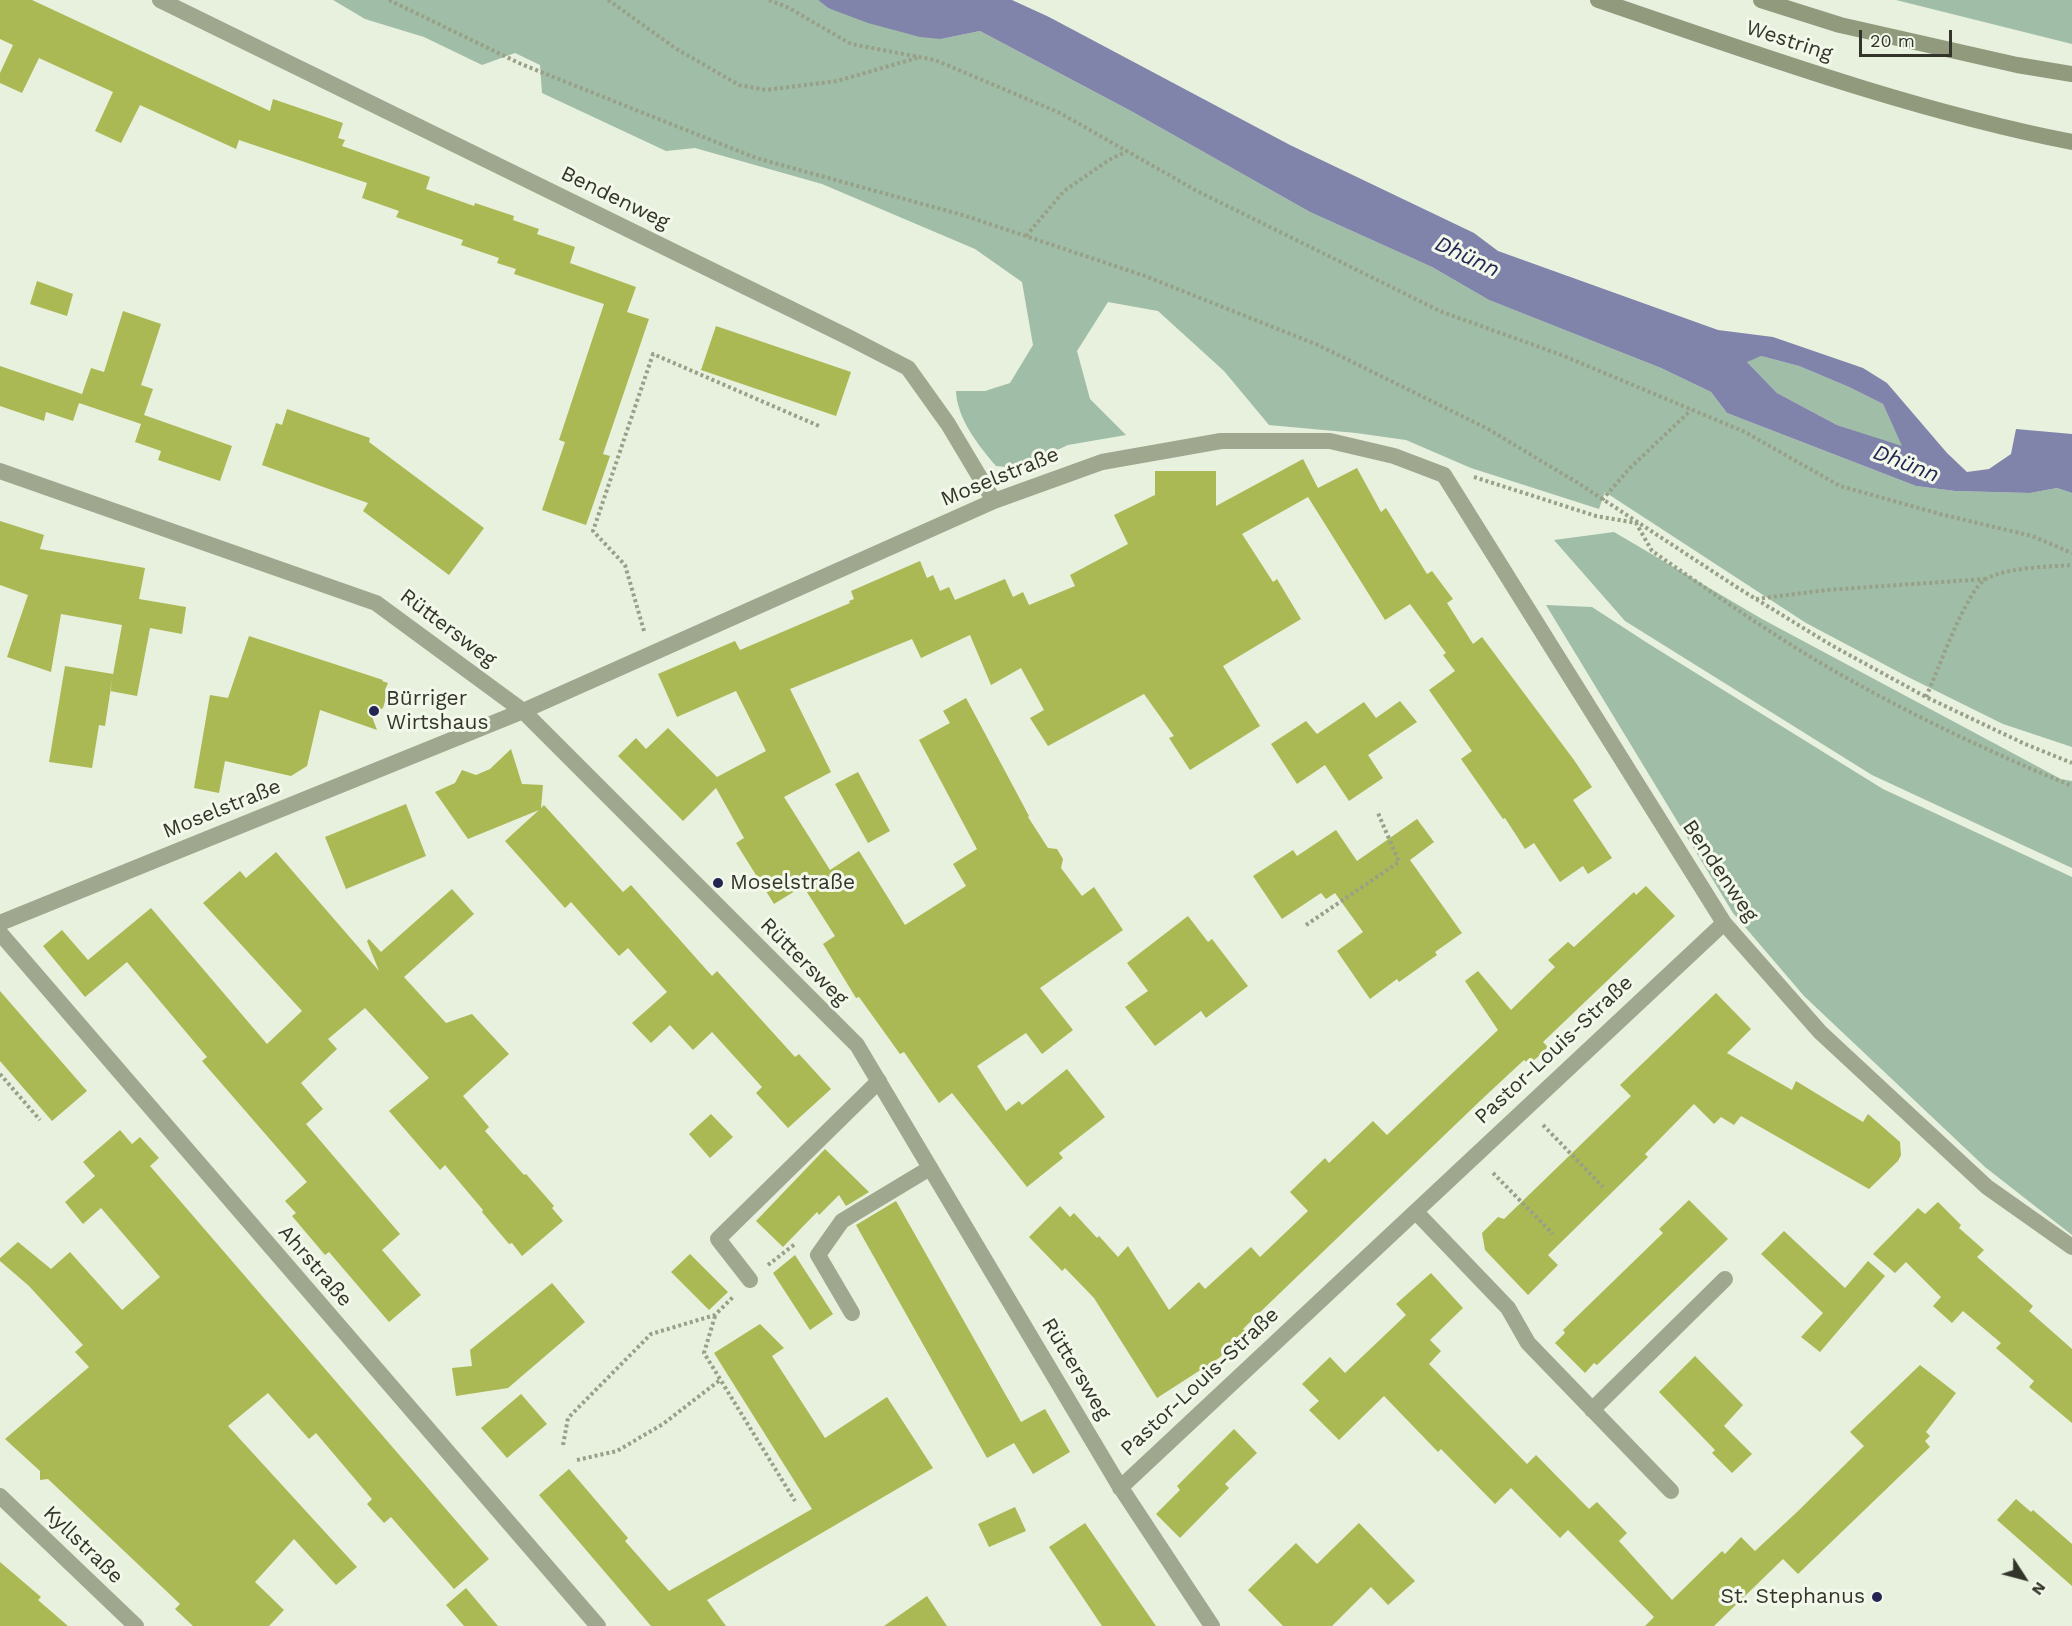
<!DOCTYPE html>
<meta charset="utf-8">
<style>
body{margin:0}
#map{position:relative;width:2072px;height:1626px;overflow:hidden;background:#e8f0de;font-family:"Work Sans",sans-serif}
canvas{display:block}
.north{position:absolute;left:1994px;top:1548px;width:60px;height:60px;-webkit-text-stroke:4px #f2f8ea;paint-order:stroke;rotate:126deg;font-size:16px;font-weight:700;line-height:24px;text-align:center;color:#33352a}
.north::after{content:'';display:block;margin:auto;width:21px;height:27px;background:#33352a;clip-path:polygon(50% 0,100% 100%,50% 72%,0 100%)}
.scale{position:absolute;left:1859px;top:30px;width:93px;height:27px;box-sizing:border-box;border:3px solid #33352a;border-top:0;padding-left:8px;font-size:18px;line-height:21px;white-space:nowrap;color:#33352a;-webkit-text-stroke:4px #f2f8ea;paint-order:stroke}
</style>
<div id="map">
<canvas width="2072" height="1626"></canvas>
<div class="north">N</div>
<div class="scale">20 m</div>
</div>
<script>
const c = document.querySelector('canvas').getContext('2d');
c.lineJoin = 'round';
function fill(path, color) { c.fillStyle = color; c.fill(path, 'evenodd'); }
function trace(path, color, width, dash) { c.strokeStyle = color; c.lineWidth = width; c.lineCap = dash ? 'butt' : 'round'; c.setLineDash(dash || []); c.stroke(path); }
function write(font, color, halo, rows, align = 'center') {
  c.font = font + ' "Work Sans",sans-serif'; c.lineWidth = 6; c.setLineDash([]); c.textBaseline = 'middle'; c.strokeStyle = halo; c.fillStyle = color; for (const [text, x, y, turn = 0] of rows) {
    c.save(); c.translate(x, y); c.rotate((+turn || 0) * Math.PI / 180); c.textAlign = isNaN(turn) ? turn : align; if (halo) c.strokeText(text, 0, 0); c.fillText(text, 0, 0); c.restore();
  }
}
fill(new Path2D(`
 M333,0H818L828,8L941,39L980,31L1131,111L1310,212L1432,267L1489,300L1661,368L1711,392L1727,413L1916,486L1955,491L2030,493L2057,488L2072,493V747L2003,724L1908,677L1806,623L1605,492L1599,509L1471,468L1406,440L1356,433L1269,425L1224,371L1158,311L1108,302L1077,351L1090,399L1126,435L1068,445L1018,468L996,466C979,446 957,419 956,391H985L1010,383L1033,345L1022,282L975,249L822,184L695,148L666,151L542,93L540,65L515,53L482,65L424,37L365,19Z
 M1896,0H2072V44Z
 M1761,356L1799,366L1849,387L1883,404L1903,447L1837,425L1777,393L1746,361Z
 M1614,532L1762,619L2061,779L2072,781V868L1872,775L1625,621L1554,540Z
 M1546,605L1592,607L1649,644L1883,789L2072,877V1235L1985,1167L1804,996L1733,913Z`), '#a0bda7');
fill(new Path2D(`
 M818,0H1012L1049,17L1290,145L1474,233L1498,251L1718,330L1773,337L1863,368L1887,383L1947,453L1967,472L1989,469L2011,454L2016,429L2072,434V493L2057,488L2030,493L1955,491L1916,486L1727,413L1711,392L1661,368L1489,300L1432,267L1310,212L1131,111L980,31L941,39L920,37L868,23L828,8ZM1761,356L1799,366L1849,387L1883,404L1902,446L1837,425L1777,393L1747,362Z`), '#8083aa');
fill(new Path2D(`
 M0,0H32L270,111L273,99L343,123L338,138L345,140L342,146L430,177L426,189L474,206L475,203L514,216L513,220L539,229L537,234L575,247L570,263L636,287L627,312L649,319L603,454L610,456L586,525L542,510L565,442L559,440L604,304L514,274L516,269L497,263L499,258L461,245L463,240L396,217L399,211L362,198L367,183L239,140L236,149L140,105L121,143L95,131L113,92L39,58L22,93L0,83V73L13,45L0,39Z
 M37,281L73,294L67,316L30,304Z
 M123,311L161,324L141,385L153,389L144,415L232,446L220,481L158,460L161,451L135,442L141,424L79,403L91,368L104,372Z
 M716,326L851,372L836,416L701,370Z
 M0,366L82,394L73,421L46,412L44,421L0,406Z
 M287,409L370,438L369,442L484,528L449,575L363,511L368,503L262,465L276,423L282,425Z
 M1303,459L1318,488L1357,468L1381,512L1386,508L1427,574L1432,571L1453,599L1447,603L1473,644L1482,637L1574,760L1592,787L1573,800L1612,858L1588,874L1583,866L1560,882L1534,843L1525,849L1505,818L1503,819L1461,759L1472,751L1429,690L1455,671L1443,655L1446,653L1410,604L1385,620L1308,497L1242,534L1273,582L1277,579L1301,619L1223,666L1260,726L1190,770L1169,738L1174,736L1144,694L1048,746L1030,718L1044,710L1021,668L991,685L970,635L921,658L912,639L790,689L831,772L784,797L830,870L859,851L905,925L966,886L953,864L977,849L919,740L950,723L943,711L966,698L1029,816L1028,817L1048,848L1057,849L1063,859L1061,868L1082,896L1094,887L1123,930L1040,988L1073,1030L1042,1054L1026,1033L977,1066L1006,1111L1019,1101L1022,1105L1067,1069L1105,1117L1059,1153L1063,1158L1027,1187L952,1093L939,1103L904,1052L900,1054L859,997L856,998L823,944L835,936L803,886L774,904L736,843L744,838L716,788L683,821L618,756L636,738L646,749L668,728L717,777L766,751L736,691L677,717L658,674L735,641L740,650L850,603L849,601L854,599L851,591L920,561L927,578L933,575L940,591L949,587L955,600L1005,579L1013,597L1023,592L1029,605L1075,586L1070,575L1128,544L1114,515L1155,495V471H1216V506Z
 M0,521L44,535L40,549L145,568L139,599L186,607L182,634L150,628L137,696L110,691L122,625L61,614L51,672L7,657L28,595L0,585Z
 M249,636L383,680L382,681L388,683L385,690L388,691L383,708L371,714L377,730L320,710L307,766L291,776L225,761L219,793L194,788L210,695L228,698Z
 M65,666L113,674L105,726L99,725L92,768L49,762Z
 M1400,701L1417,722L1368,755L1383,778L1349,801L1325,765L1297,784L1271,744L1306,721L1317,734L1364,702L1376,718Z
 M511,749L522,784L543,785L541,808L544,805L623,892L631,885L712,976L717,971L795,1057L799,1054L831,1089L788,1128L756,1093L762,1087L712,1032L693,1050L670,1025L651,1043L632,1023L667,992L628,948L619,956L571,902L565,908L505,841L539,810L468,839L435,792L455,783L462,770L476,775L490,769Z
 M858,772L890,831L868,843L835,784Z
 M406,804L426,856L346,889L325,837Z
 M1417,819L1434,842L1410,860L1462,933L1435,952L1437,955L1399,982L1397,979L1370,999L1337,951L1363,932L1335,893L1326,899L1321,893L1282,919L1253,876L1293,850L1297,856L1336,830L1357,861Z
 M276,852L379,971L367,941L369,939L381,952L452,889L474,914L404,977L446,1023L472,1014L509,1054L463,1096L489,1127L485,1131L524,1175L526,1174L554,1206L552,1208L563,1221L522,1256L512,1243L509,1244L482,1212L483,1210L445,1165L440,1170L389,1111L429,1078L365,1008L328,1039L337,1049L301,1083L323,1109L306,1124L400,1234L382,1250L421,1295L389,1322L329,1252L325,1255L292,1216L296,1213L285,1201L307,1182L202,1061L207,1057L127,962L85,997L43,946L62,930L88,960L151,908L267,1044L302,1011L203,903L240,871L246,878Z
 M1646,886L1675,916L1543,1042L1548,1047L1539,1056L1529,1064L1524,1060L1481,1100L1255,1317L1243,1329L1246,1332L1219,1358L1157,1398L1094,1298L1065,1268L1062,1271L1029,1237L1060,1206L1070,1217L1074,1213L1097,1238L1099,1236L1118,1257L1128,1246L1169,1310L1199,1282L1205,1289L1251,1247L1260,1257L1308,1211L1290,1192L1325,1158L1329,1163L1373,1121L1387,1135L1498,1030L1465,981L1478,971L1511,1010L1555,967L1548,960L1568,942L1574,947L1634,892L1636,895Z
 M1188,916L1208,942L1212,939L1248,986L1206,1018L1201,1011L1155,1046L1125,1007L1148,991L1127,963Z
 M0,991L87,1091L52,1121L0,1061Z
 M1716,993L1751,1029L1727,1053L1792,1090L1796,1081L1863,1122L1868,1114L1900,1142L1901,1155L1898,1161L1869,1189L1741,1116L1734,1125L1721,1117L1714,1124L1694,1104L1645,1154L1648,1157L1548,1255L1558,1265L1528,1295L1485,1250L1482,1233L1498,1217L1504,1219L1631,1096L1620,1085Z
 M711,1114L733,1137L710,1158L689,1134Z
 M120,1130L132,1144L140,1137L159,1158L150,1166L489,1559L454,1589L391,1517L384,1523L367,1504L372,1499L316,1433L309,1439L268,1393L228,1426L357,1567L336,1585L294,1539L255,1582L284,1610L269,1626H193L175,1609L180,1604L48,1479L40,1480V1471L5,1439L89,1367L75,1352L83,1345L29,1286L0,1261V1258L18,1242L51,1269L70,1252L122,1310L160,1277L101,1208L83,1224L65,1202L95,1176L83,1162Z
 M825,1149L869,1192L846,1206L839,1195L819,1215L817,1212L783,1247L756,1221Z
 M1689,1200L1728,1239L1597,1365L1594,1363L1585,1373L1555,1343L1565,1333L1563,1330L1663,1233L1659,1229Z
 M896,1201L1021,1422L1045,1409L1070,1452L1033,1474L1014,1443L987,1458L856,1225Z
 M1938,1202L1961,1225L1959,1228L1984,1250L1977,1257L2033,1306L2029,1311L2072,1349V1423L2029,1387L2034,1381L1996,1348L2001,1343L1963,1311L1952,1323L1933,1306L1941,1297L1906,1262L1895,1273L1873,1254L1918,1208L1925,1214Z
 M1784,1231L1845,1288L1868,1261L1885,1276L1820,1352L1801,1337L1823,1313L1761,1254Z
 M690,1254L728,1292L709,1310L671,1272Z
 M795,1255L833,1314L810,1330L773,1273Z
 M1431,1273L1463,1308L1430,1340L1441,1351L1429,1364L1527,1464L1536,1455L1589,1509L1597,1502L1627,1533L1619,1541L1672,1600L1722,1551L1725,1554L1741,1537L1755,1551L1796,1513L1864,1446L1850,1432L1920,1365L1956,1393L1926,1432L1930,1436L1925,1441L1930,1447L1798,1574L1783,1559L1714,1626H1645L1654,1617L1568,1530L1560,1538L1511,1488L1495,1504L1441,1449L1438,1452L1384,1396L1339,1440L1309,1410L1319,1401L1302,1384L1330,1357L1345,1373L1406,1315L1396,1304Z
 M552,1283L585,1322L508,1388L456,1396L452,1368L472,1366L470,1350Z
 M760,1324L784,1348L772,1356L825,1438L887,1397L933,1468L707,1600L726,1626H651L539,1495L569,1469L628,1538L625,1541L669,1591L812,1509L714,1353Z
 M1695,1356L1743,1405L1724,1426L1752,1454L1732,1473L1712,1453L1715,1450L1659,1392Z
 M521,1394L547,1424L507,1458L481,1428Z
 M1234,1429L1257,1453L1225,1484L1229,1488L1180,1538L1156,1514L1180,1490L1177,1486Z
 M2016,1499L2031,1512L2033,1510L2072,1544V1586L1997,1520Z
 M1015,1507L1026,1531L989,1547L978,1524Z
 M1085,1523L1156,1626H1102L1049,1547Z
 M1359,1523L1415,1581L1388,1605L1371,1587L1332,1626H1283L1248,1590L1296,1543L1317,1564Z
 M0,1562L41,1597L38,1600L68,1626H0Z
 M466,1588L498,1626H464L446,1605Z
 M927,1596L947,1626H884Z`), '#aab953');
trace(new Path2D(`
 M389,0L521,64L756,158L966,216L1145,276L1318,345L1488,429L1578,483L1738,588L1831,645L1926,697L2025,744L2072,763
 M608,0L675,48L739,85L766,90L837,81L917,58
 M769,0L787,7L851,44L935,60L1060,113L1197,191L1442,312L1559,354L1745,432L1840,486L1940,514L2032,536L2072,553
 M1026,236L1064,191L1109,160L1127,151
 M1474,477L1596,516L1636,523L1652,551C1707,589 1762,628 1819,662C1900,710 1985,750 2072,786
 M1602,500L1630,468L1691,410
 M1756,599L1827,590L1985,579
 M644,631L625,565L593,531L653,354L819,426
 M1926,697C1937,673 1966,590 1986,579C2008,567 2047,567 2072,565
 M1306,925L1399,862L1378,813
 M0,1074L40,1120
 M1543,1125L1603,1187
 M1493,1173L1553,1234
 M768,1265L795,1244
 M715,1316L704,1353L795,1501
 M563,1445L568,1418L651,1334L715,1315L734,1296
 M577,1460L617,1451L663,1424L720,1380`), '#98a087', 4, [3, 3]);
trace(new Path2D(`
 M750,1280L718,1239L879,1081
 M852,1313L818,1255L842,1221L930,1168`), '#9fa78f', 16);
trace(new Path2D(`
 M160,0L848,337L908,368L948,424L994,501
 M0,471L376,603L523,711L857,1045L1117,1482L1212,1626
 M0,923L523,711L994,501L1102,462L1221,441H1330L1394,456L1444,475L1724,923L1820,1032L1987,1187L2072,1247
 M0,933L598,1626
 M1416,1212L1508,1308L1528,1343L1671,1491
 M1592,1410L1725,1279
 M1120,1488L1724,923
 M0,1496L136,1626`), '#9fa78f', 16);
trace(new Path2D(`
 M1598,0C1754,53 1910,110 2072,142
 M1761,0L1840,25L2017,65L2072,74`), '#929a7d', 16);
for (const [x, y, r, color] of [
 [374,711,6,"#242552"],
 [718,883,6,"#242552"],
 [1877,1597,6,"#242552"]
]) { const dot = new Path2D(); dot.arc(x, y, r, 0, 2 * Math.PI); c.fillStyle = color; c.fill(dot); trace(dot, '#f2f8ea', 2); }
write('21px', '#33352a', '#f2f8ea', [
 ["Westring",1789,41,18],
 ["Bendenweg",615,198,26],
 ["Moselstraße",1000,477,-22],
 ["Rüttersweg",448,628,37],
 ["Moselstraße",222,809,-22],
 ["Bendenweg",1720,871,56],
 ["Rüttersweg",804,962,45],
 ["Pastor-Louis-Straße",1554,1050,-43],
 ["Ahrstraße",315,1266,49],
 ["Rüttersweg",1076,1369,59],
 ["Pastor-Louis-Straße",1200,1382,-43],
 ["Kyllstraße",83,1545,44]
]);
write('21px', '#33352a', '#f2f8ea', [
 ["Bürriger",386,699],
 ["Wirtshaus",386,723],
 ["Moselstraße",730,883],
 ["St. Stephanus",1865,1597,"right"]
], 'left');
write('italic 22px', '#242552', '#f2f8ea', [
 ["Dhünn",1467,257,25],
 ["Dhünn",1906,464,21]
]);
</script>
